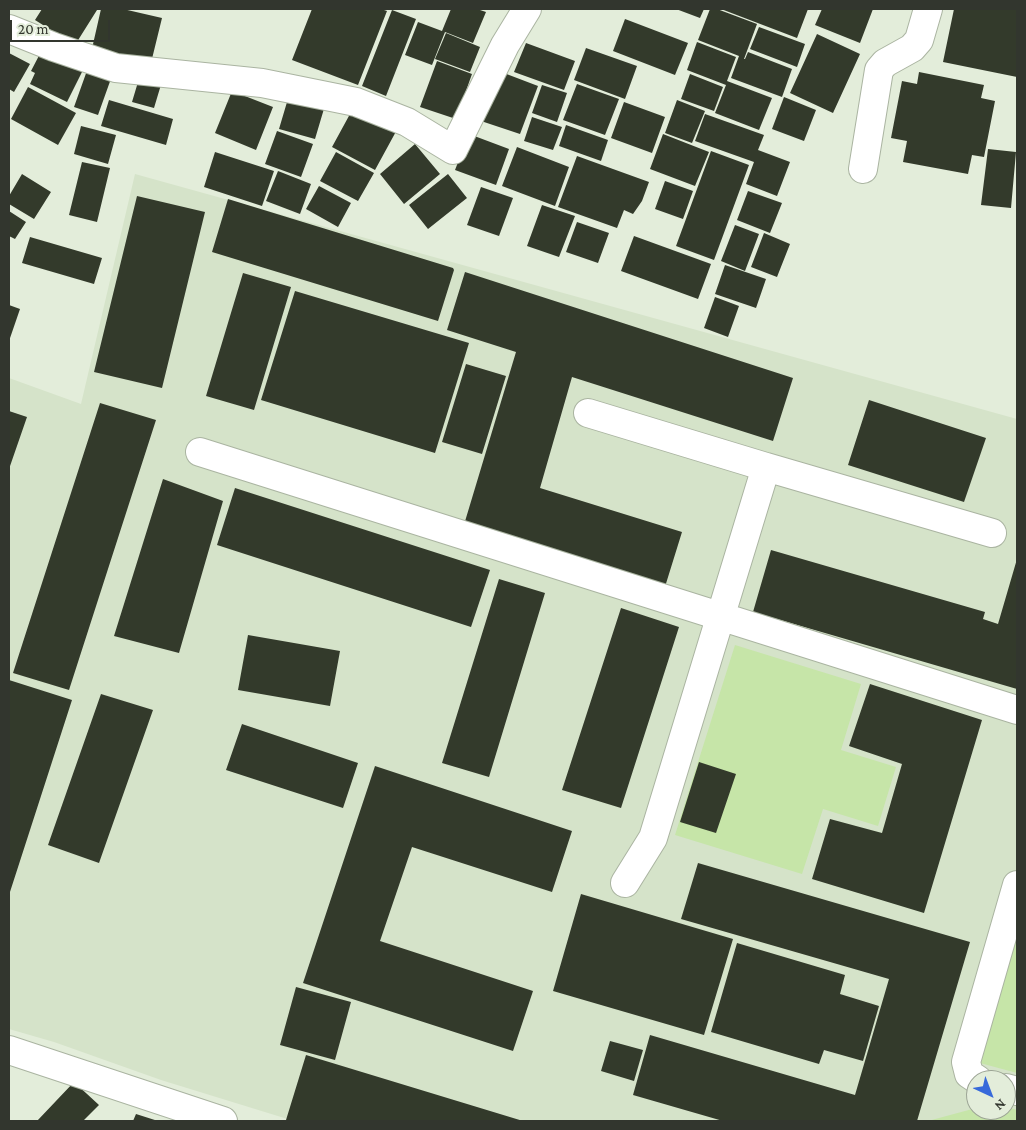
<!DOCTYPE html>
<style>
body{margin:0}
#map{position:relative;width:1026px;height:1130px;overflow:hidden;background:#e3edda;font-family:"Crimson Pro",serif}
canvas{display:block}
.frame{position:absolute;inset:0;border:10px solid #32362e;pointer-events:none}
.north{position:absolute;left:966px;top:1070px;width:50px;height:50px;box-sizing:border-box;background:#e3edda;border:1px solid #9ca495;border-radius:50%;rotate:137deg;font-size:14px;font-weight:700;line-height:20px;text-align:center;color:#32362e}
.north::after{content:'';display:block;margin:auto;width:18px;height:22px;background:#376ada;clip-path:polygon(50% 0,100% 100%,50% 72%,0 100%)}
.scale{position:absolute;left:10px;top:20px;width:100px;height:22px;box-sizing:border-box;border:2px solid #32362e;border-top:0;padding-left:6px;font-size:15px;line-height:18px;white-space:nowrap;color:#32362e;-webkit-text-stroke:4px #e3edda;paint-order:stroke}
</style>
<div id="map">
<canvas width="1026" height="1130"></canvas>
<div class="frame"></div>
<div class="north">N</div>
<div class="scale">20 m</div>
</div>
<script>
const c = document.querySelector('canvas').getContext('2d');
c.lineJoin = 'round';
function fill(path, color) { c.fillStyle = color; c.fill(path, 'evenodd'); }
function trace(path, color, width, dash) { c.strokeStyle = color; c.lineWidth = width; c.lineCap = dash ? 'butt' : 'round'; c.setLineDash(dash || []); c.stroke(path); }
fill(new Path2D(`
 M135,174L1017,419V1121H294L161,1080L54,1042L9,1029V378L81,404ZM976,1080H1006V1110H976Z`), '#d5e3c9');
fill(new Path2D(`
 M735,645L861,684L841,750L896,767L878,826L823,809L802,874L675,835Z
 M1017,937V1073L980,1063Z
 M1006,1107L1017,1110V1121H928L976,1108V1110H1006Z`), '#c6e5a8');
fill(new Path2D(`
 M42,9H95L97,10L75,45L35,20Z
 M101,9H123L162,18L150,67L91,53Z
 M312,9H381L387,11L358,85L292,60Z
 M451,9H477L486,12L473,43L445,32L432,65L405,55L418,22L442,31Z
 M676,9H704L700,18Z
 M710,9H717L757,24L744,59H745L748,52L792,69L782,97L731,78L739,56L698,40Z
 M721,9H808L797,38Z
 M822,9H873L860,43L815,25Z
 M954,9H1017V77L943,62Z
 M392,10L416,19L386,96L362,86Z
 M625,19L688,43L675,75L613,51Z
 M759,27L805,44L797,67L750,49Z
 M446,33L480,47L470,72L435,59Z
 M817,34L860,54L833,113L790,93Z
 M697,42L736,57L727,81L772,98L759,130L715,113L726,85L687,70Z
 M526,43L575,61L564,90L514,72Z
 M44,46L85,66L67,102L30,84L35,73L31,71Z
 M586,48L637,66L625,99L574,80Z
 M9,53L30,64L14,92L9,89Z
 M437,61L472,74L456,119L420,107Z
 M89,65L113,73L98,115L74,107Z
 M496,70L538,86L520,134L478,120Z
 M141,72L163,78L154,108L132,102Z
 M919,72L984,85L981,98L995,101L984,157L972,155L968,174L903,162L907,141L891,138L902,81L917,84Z
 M690,74L723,87L714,111L681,99Z
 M577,84L619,99L605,135L563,120Z
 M542,85L567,93L557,122L532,113Z
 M28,87L76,113L58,145L11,119Z
 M232,91L273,107L256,150L215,133Z
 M290,92L326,102L315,139L279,129Z
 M784,97L816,110L804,141L772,129Z
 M109,100L173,119L166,145L101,126Z
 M677,100L705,111L692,143L665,133Z
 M624,102L665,117L652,153L611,138Z
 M356,103L399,126L375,170L332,147Z
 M705,114L764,135L758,150L790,162L777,196L746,184L754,162L695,141Z
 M532,117L562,127L553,150L524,141Z
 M566,125L608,140L601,161L559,146Z
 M81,126L116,135L108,164L74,154Z
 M277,131L313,144L301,177L265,164Z
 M469,134L509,149L496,185L455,170Z
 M663,134L709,152L695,186L650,169Z
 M415,144L440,174L404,204L380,174Z
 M517,147L569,167L555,206L502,186Z
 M988,149L1016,152L1011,208L981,205Z
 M711,151L749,165L714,260L676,246Z
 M215,152L274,171L262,206L204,187Z
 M336,152L374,173L358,201L320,181Z
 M577,156L649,182L642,201L633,214L624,210L617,228L558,207Z
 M82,162L110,168L97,222L69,215Z
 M278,171L311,184L300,214L266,201Z
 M22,174L51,192L34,219L9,204V196Z
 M448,174L467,198L428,229L409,205Z
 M665,181L693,191L683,219L655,209Z
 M319,186L351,203L338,227L306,209Z
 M481,187L513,198L499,236L467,225Z
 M748,191L782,203L770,233L737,220Z
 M137,196L205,212L162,388L94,372Z
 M228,199L453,268L454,270L438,321L212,252Z
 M542,205L575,216L559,257L527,246Z
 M9,211L26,222L15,239L9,236Z
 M577,222L609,233L598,263L566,252Z
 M735,225L759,234L745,271L721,261Z
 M764,233L790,244L777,277L751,267Z
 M634,236L711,264L698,299L621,271Z
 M30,237L102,258L94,284L22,263Z
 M725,265L766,279L756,308L715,294Z
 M465,272L793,378L773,441L572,377L540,488L682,532L664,590L463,528L516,352L447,330Z
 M243,273L291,287L254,410L206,396Z
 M295,291L469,343L435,453L261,400Z
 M715,297L739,306L728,337L704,328Z
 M9,305L20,309L9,341Z
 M466,364L506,376L482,454L442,442Z
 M869,400L986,438L964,502L848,465Z
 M100,403L156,420L69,690L13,673Z
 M9,411L27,417L9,469Z
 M163,479L223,501L179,653L114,636Z
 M235,488L490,570L471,627L217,545Z
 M771,550L985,612L983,619L998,624L1017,559V689L753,612Z
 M499,579L545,593L489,777L442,763Z
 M621,608L679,627L621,808L562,790Z
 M248,635L340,651L330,706L238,690Z
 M9,680L72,700L9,895Z
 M870,684L982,720L924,913L812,879L830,819L882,833L902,764L849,746Z
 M101,694L153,710L99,863L48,845Z
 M242,724L358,763L343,808L226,770Z
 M699,762L736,774L716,833L680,822Z
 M375,766L572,831L552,892L412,847L380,941L533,991L513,1051L303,983Z
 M698,863L970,942L917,1121H723L633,1095L650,1035L855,1095L889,979L681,919Z
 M581,894L733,939L704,1035L553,991Z
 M737,943L845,975L840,994L879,1006L863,1061L824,1050L819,1064L711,1032Z
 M296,987L351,1002L335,1060L280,1045Z
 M610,1041L643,1050L634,1081L601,1071Z
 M306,1055L523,1121L286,1120Z
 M74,1082L99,1105L83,1121H37Z
 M136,1114L158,1121H133Z`), '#333a2b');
const minor = new Path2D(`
 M9,29L54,47L116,68L262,83L356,102L407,122L453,150L505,45L527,9
 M863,169L879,70L885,63L912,48L919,40L928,9
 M588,413L766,467L653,838L625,883
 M200,452L1017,710
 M766,467L992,533
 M9,1050L223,1121
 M978,1080L969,1074L966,1062L1017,885
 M1006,1088L1017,1091`);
trace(minor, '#aab4a1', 30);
trace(minor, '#fff', 28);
</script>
